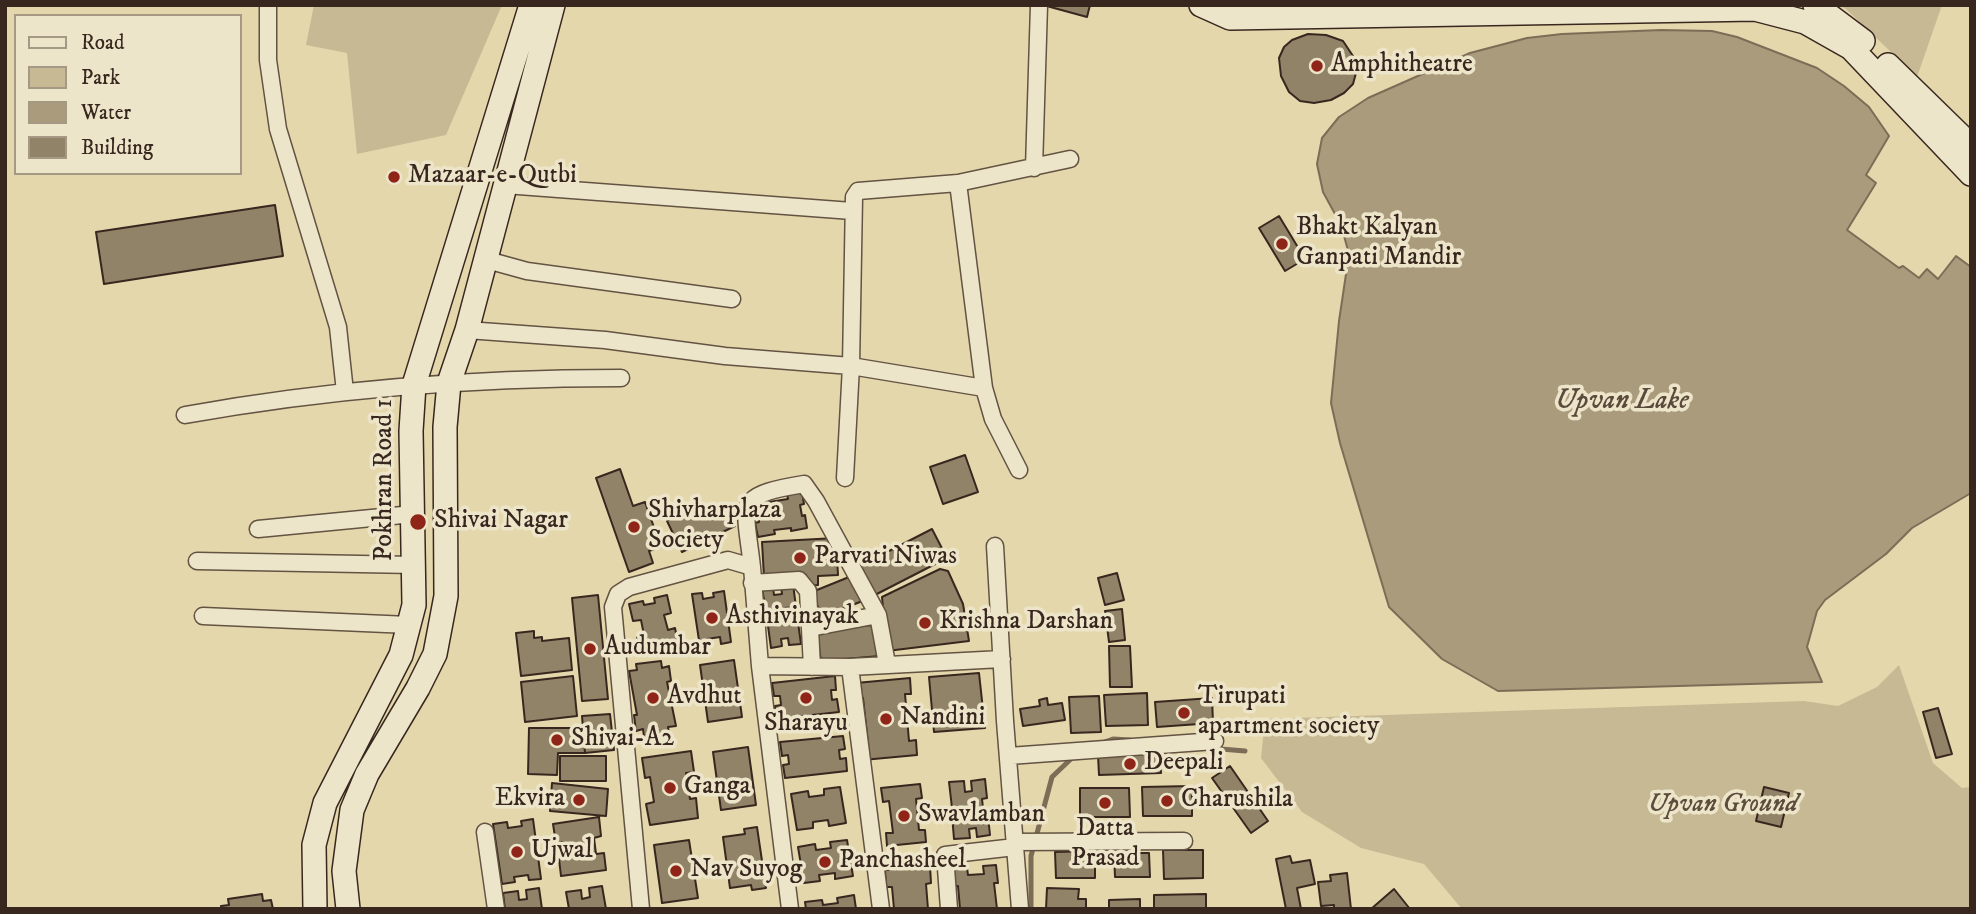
<!DOCTYPE html>
<style>
body{margin:0}
#map{position:relative;width:1976px;height:914px;overflow:hidden;background:#e4d7ac;font-family:"IM FELL DW Pica",serif}
canvas{display:block}
.frame{position:absolute;inset:0;border:7px solid #38271f;pointer-events:none}
.legend{position:absolute;left:14px;top:14px;width:228px;height:161px;box-sizing:border-box;background:#ede5c9;border:2px solid #a59985;margin:0;padding:9px 12px;list-style:none;font-size:21px;color:#38271f}
.legend li{display:flex;align-items:center;gap:14px;height:35px}
.legend b{width:35px;border:2px solid #a59985}
</style>
<div id="map">
<canvas width="1976" height="914"></canvas>
<div class="frame"></div>
<ul class="legend">
<li><b style="height:9px;background:#ede5c9"></b>Road</li>
<li><b style="height:19px;background:#c7b994"></b>Park</li>
<li><b style="height:19px;background:#aa9b7c"></b>Water</li>
<li><b style="height:19px;background:#918368"></b>Building</li>
</ul>
</div>
<script>
const c = document.querySelector('canvas').getContext('2d');
c.lineJoin = 'round';
function fill(path, color) { c.fillStyle = color; c.fill(path, 'evenodd'); }
function trace(path, color, width, dash) { c.strokeStyle = color; c.lineWidth = width; c.lineCap = dash ? 'butt' : 'round'; c.setLineDash(dash || []); c.stroke(path); }
function write(font, color, halo, rows, align = 'center') {
  c.font = font + ' "IM FELL DW Pica",serif'; c.lineWidth = 7; c.setLineDash([]); c.textBaseline = 'middle'; c.strokeStyle = halo; c.fillStyle = color; for (const [text, x, y, turn = 0] of rows) {
    c.save(); c.translate(x, y); c.rotate((+turn || 0) * Math.PI / 180); c.textAlign = isNaN(turn) ? turn : align; if (halo) c.strokeText(text, 0, 0); c.fillText(text, 0, 0); c.restore();
  }
}
fill(new Path2D(`
 M314,5H502L446,135L357,154L347,53L306,45Z
 M1839,5H1942L1917,77L1846,9Z
 M1899,665L1933,763L1962,788L1971,787V909H1462L1424,864L1361,848L1302,812L1261,758L1265,719L1804,701L1838,706L1877,687Z`), '#c7b994');
const water = new Path2D(`
 M1661,30L1712,31L1737,37L1817,68L1844,86L1869,107L1889,136L1866,175L1876,183L1847,230L1899,268L1903,266L1919,278L1927,269L1938,279L1956,256L1971,267V493L1912,528L1886,554L1825,600L1817,611L1807,647L1822,682L1498,691L1442,659L1389,607L1340,443L1331,403L1339,321L1349,254L1341,225L1323,192L1317,164L1322,138L1339,117L1368,98L1470,53L1527,38L1562,34Z`);
fill(water, '#aa9b7c');
trace(water, '#7c6d57', 2);
trace(new Path2D(`
 M1102,743L1113,739L1130,740
 M1209,748L1245,751
 M1031,909V856L1052,777L1074,756`), '#7c6d57', 5);
const building = new Path2D(`
 M1043,5H1090L1087,17Z
 M1308,34L1326,35L1343,41L1353,56L1356,73L1353,84L1344,93L1331,100L1314,103L1300,101L1289,92L1281,76L1279,58L1284,47L1292,40Z
 M275,205L283,256L104,284L96,232Z
 M1279,216L1305,259L1285,271L1259,228Z
 M965,455L978,492L943,504L930,467Z
 M620,469L633,506L645,502L661,547L649,551L653,563L629,572L596,478Z
 M802,492L804,504L800,505L802,516L805,515L807,528L791,531V528L774,530L775,534L758,537L755,523L759,522L758,514L755,515L752,500L768,497L769,502L788,499L787,494Z
 M711,507L714,514L726,508L735,526L682,552L667,521L670,519L667,513L676,508L679,515L691,509L695,515Z
 M932,529L947,558L871,597L856,568Z
 M836,538L838,575L818,576V585L806,586V575L764,577L762,542Z
 M940,569L948,571L963,604L969,641L887,651L882,597Z
 M1117,573L1124,600L1105,605L1098,578Z
 M854,575L865,600L822,617L812,592Z
 M793,584L796,607L784,608L786,624L798,622L801,644L789,645L788,638L781,639L782,646L771,648L768,626L779,625L776,609L766,611L762,589L773,587L774,595L782,594L781,586Z
 M724,591L731,642L721,644L720,637L707,639L708,646L700,647L692,594L702,593L703,599L714,597L713,593Z
 M598,595L608,699L582,701L572,598Z
 M667,595L671,613L664,615L668,630L675,628L679,648L665,651L664,646L653,648L654,653L641,656L637,637L644,635L641,620L633,621L629,604L643,601L644,605L655,603L654,598Z
 M1122,609L1125,640L1109,642L1105,611Z
 M872,625L880,656L821,661L816,629Z
 M534,631V638L542,637V641L569,638L572,670L521,676L516,633Z
 M1109,646H1130L1132,687H1110Z
 M734,660L742,717L708,722L700,665Z
 M661,661L662,668L669,666L671,681L667,682L676,726L668,727L669,734L644,737L643,729L636,731L634,715H637L629,671L637,670L636,664Z
 M979,673L985,728L934,732L929,677Z
 M573,676L577,716L525,722L521,682Z
 M835,676L836,690H831L832,700L837,699L839,712L776,719L775,706L781,705L780,696H774L772,683Z
 M910,678L911,694H905L909,741L916,740L917,755L863,760L868,744L863,698L857,699L856,683Z
 M1147,693L1148,725L1106,726L1104,695Z
 M1099,696L1101,732L1071,733L1069,697Z
 M1047,698L1048,705L1062,703L1065,720L1023,726L1020,709L1040,706L1039,700Z
 M1212,698L1213,723L1157,727L1155,702Z
 M1938,708L1952,754L1936,758L1923,712Z
 M610,714L614,750L585,753L582,716Z
 M529,728H583L585,753H558L557,775L528,774Z
 M843,736L845,749L839,750L840,759L846,758L847,771L785,778L783,765L789,764L788,755L782,756L780,742Z
 M748,747L756,805L721,810L713,752Z
 M691,751L694,772L686,773L690,799L696,798L698,818L650,825L646,804L654,802L650,777L645,778L642,758Z
 M1160,752L1161,773L1099,775L1098,755Z
 M560,756H606V781H560Z
 M1230,766L1268,821L1251,833L1212,778Z
 M985,779L987,798L982,799L984,816H988L990,835L977,837L976,828L969,829L970,838L954,839L952,815L958,814L957,807L952,808L949,782L964,781L965,792L972,791L971,781Z
 M552,783L608,789L606,816L550,811Z
 M920,784L922,798L916,799L919,830H925L926,842L887,846L886,833H893L889,801L883,802L881,788Z
 M1192,786V816H1143L1142,787Z
 M840,787L846,823L829,826L828,820L813,822V828L797,830L791,794L808,791L809,797L824,795V789Z
 M1764,787L1789,793L1781,827L1756,821Z
 M1080,788H1129L1130,817H1080Z
 M599,817L601,836L594,838L596,854L604,853L606,870L561,876L559,859L567,858L564,842L556,843L553,824Z
 M533,819L541,879L529,880L528,875L514,877L515,882L502,884L493,824L507,822L508,828L522,826L521,821Z
 M757,827L766,888L752,890L751,885L730,888L723,837L745,834L744,829Z
 M689,840L698,898L662,903L654,845Z
 M847,840L853,876L835,879V873L819,875L820,881L804,883L798,847L815,844L816,850L831,848L830,842Z
 M1163,850H1203V878L1164,879Z
 M1095,851V878H1056L1055,852Z
 M1114,853H1149L1150,877H1115Z
 M1290,856L1292,863L1310,860L1315,884L1297,888L1301,909H1286L1276,859Z
 M996,865L998,883H994L997,909H960L958,886H954L953,869L967,868L968,875L984,874L983,866Z
 M930,866L931,883L926,884L928,909H894L892,887H886L885,870Z
 M1347,873L1351,909H1334V905L1321,906L1318,882L1331,881L1330,875Z
 M602,886L606,909H569L566,892L581,890L582,899L590,897L589,888Z
 M539,888L542,909H505L503,893L518,891L519,900L527,899L526,890Z
 M1047,888L1079,889L1078,899H1086V909H1046Z
 M1394,889L1410,909H1371Z
 M262,894L263,901L271,900L273,909H221V906L229,905L228,899Z
 M1206,894V909H1154V895Z
 M854,895L856,909H806L805,902L822,900L823,905L838,903L837,898Z
 M1140,899V909H1109V900Z`);
fill(building, '#918368');
trace(building, '#38271f', 2);
const minor = new Path2D(`
 M268,5V60L278,129L338,327L345,392
 M1034,168L1039,5
 M505,185L852,211
 M487,260L527,271L732,299
 M467,330L605,340L725,356L851,366L984,388L993,419L1019,470
 M984,388L958,183L1070,159
 M185,415C329,389 475,378 621,378
 M845,478L851,366L854,197L858,191L958,183
 M258,529L413,514
 M995,546L1005,721L1020,909
 M197,561L414,565
 M752,567C745,502 732,496 804,484L816,501L878,615L887,664
 M752,583L799,580L808,591L812,667
 M203,616L409,625
 M810,628L878,615
 M760,666L850,667L1002,659
 M850,667L881,909
 M1009,756L1215,741
 M485,832L496,909
 M1015,842L1184,841
 M641,909L613,607L618,594L629,587L728,560L752,567L760,666L790,909
 M949,909L945,855L1015,847`);
const secondary = new Path2D(`
 M1201,5L1230,18L1755,9L1805,22L1851,48L1971,174
 M1815,5L1863,41
 M1888,65L1971,146
 M315,909L314,845L325,803L401,655L414,605L411,431L414,385L531,5
 M348,909L344,871L352,810L367,774L418,688L435,654L446,596L445,427L449,383L467,330L553,5`);
trace(minor, '#635342', 19);
trace(secondary, '#38271f', 26);
trace(minor, '#ede5c9', 16);
trace(secondary, '#ede5c9', 23);
for (const [x, y, r, color] of [
 [1317,66,7,"#8f2418"],
 [394,177,7,"#8f2418"],
 [1282,244,7,"#8f2418"],
 [418,522,9,"#8f2418"],
 [634,527,7,"#8f2418"],
 [800,558,7,"#8f2418"],
 [712,618,7,"#8f2418"],
 [925,623,7,"#8f2418"],
 [590,649,7,"#8f2418"],
 [653,698,7,"#8f2418"],
 [806,698,7,"#8f2418"],
 [1184,713,7,"#8f2418"],
 [886,719,7,"#8f2418"],
 [557,740,7,"#8f2418"],
 [1130,764,7,"#8f2418"],
 [670,788,7,"#8f2418"],
 [579,800,7,"#8f2418"],
 [1167,801,7,"#8f2418"],
 [1105,803,7,"#8f2418"],
 [904,816,7,"#8f2418"],
 [517,852,7,"#8f2418"],
 [825,862,7,"#8f2418"],
 [676,871,7,"#8f2418"]
]) { const dot = new Path2D(); dot.arc(x, y, r, 0, 2 * Math.PI); c.fillStyle = color; c.fill(dot); trace(dot, '#ede5c9', 2.5); }
write('26px', '#38271f', '#ede5c9', [
 ["Amphitheatre",1331,66],
 ["Mazaar-e-Qutbi",408,177],
 ["Bhakt Kalyan",1296,229],
 ["Ganpati Mandir",1296,259],
 ["Shivharplaza",648,512],
 ["Society",648,542],
 ["Shivai Nagar",434,522],
 ["Parvati Niwas",814,558],
 ["Asthivinayak",726,618],
 ["Krishna Darshan",939,623],
 ["Audumbar",604,649],
 ["Avdhut",667,698],
 ["Tirupati",1198,698],
 ["apartment society",1198,728],
 ["Nandini",900,719],
 ["Sharayu",806,725,"center"],
 ["Shivai-A2",571,740],
 ["Deepali",1144,764],
 ["Ganga",684,788],
 ["Ekvira",565,800,"right"],
 ["Charushila",1181,801],
 ["Swavlamban",918,816],
 ["Datta",1105,830,"center"],
 ["Prasad",1105,860,"center"],
 ["Ujwal",531,852],
 ["Panchasheel",839,862],
 ["Nav Suyog",690,871]
], 'left');
write('26px', '#38271f', '#ede5c9', [
 ["Pokhran Road 1",386,480,-90]
]);
write('italic 26px', '#5c4c3c', '#ede5c9', [
 ["Upvan Ground",1723,806]
]);
write('italic 28px', '#5a4a3b', '#ede5c9', [
 ["Upvan Lake",1622,402]
]);
</script>
